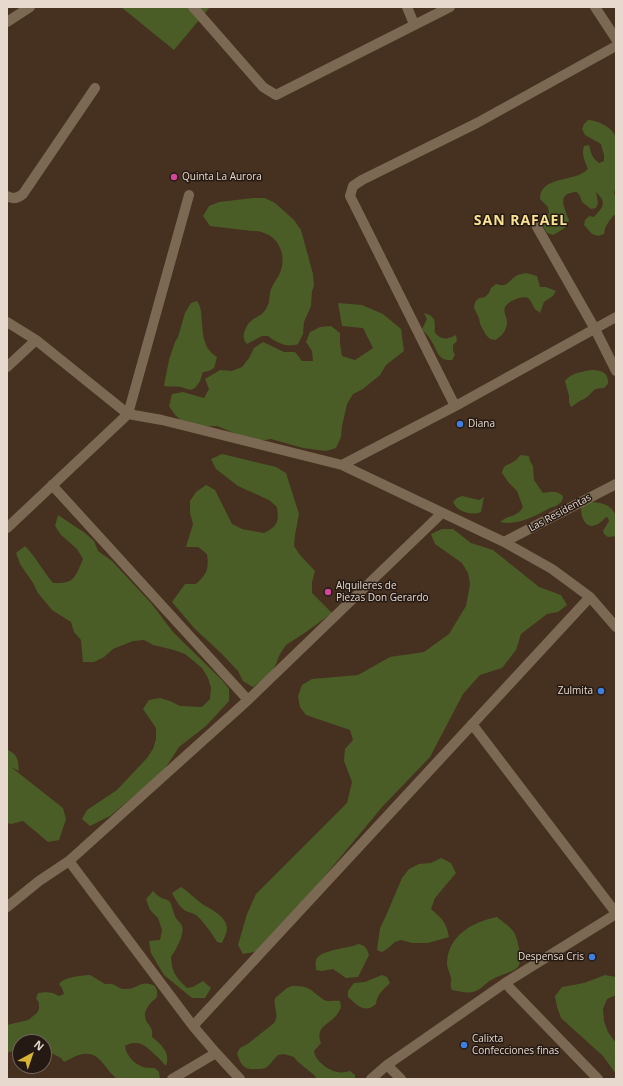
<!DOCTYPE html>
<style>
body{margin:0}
#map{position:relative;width:623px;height:1086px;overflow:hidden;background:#46301f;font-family:"Open Sans",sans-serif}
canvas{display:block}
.frame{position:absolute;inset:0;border:8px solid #e8d9ce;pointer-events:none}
.north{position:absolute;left:12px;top:1034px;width:40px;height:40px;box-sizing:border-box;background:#251a13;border:1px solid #73665e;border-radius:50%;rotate:40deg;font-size:11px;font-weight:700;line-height:16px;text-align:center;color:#e8d9ce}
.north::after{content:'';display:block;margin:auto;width:14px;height:18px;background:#d7b434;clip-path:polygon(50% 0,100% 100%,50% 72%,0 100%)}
</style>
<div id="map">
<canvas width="623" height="1086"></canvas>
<div class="frame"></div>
<div class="north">N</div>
</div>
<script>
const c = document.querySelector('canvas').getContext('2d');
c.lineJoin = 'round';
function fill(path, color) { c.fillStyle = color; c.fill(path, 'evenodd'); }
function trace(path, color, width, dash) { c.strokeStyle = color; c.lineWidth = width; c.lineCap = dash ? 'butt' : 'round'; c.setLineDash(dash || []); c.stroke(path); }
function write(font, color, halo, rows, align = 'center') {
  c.font = font + ' "Open Sans",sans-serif'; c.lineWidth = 3; c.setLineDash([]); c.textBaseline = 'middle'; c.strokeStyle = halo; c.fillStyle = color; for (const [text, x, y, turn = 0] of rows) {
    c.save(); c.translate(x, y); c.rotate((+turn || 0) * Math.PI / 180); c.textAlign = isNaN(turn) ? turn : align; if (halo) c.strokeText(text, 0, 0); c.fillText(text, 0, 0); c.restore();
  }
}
fill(new Path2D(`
 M121,7H210L174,50Z
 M588,120C596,120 607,125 612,131C614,133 614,135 616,137V186L614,193L616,199V216L614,215C609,221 605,226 604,234L598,236L592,234L584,225L585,220L589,216L594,217C604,206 607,203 596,192L598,203L596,208L591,209L582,202L580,196L577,192C556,193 564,207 569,220C566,229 560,231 553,235L547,233L544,228L542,223L549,213L548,207L540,199C540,175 575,183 588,169C585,161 581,155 584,146L589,145C591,153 592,158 599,163L604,161V155L601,144L585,135L582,129L584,124Z
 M253,198H265L275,203L294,220L301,230L313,274L314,286L312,291L311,306L304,322L303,334L298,344C287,348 277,343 268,336H262L247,344C243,339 243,336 245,330C251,315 262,319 267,307C270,302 269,295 271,289C274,282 279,277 281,270C286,256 279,237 264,233C260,231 256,231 252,231C238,229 224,228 210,226L203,216L209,206L219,202Z
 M526,273L537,276L540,287H546L556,291L553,296L544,302L540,313C539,312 536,310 535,309C532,305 532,301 528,298C523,295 508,301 505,307C503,312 507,317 507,323C507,330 501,337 495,340L490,339L486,335L480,324L479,318L474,308L475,302L479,298L485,297L489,293L491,288L496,284C508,288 508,281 516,276C519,274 523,274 526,273Z
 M197,301C202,308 201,315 202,323C203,337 204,349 217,357L214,368L209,371L203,372C201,376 201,381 198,384C192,393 188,389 181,387C176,386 169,387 164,386L169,360L175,342L178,337L185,313L191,303Z
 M338,303L362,305L383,314L401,329L404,351L386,365L380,375L363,389L353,394L347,404L342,426L341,437L336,448L326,451L303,448L271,439L259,441L249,439L217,426L195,427L183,422L175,415L169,406L172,394L183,392L204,398L209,389L205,379L220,370L232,371L242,367L249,358L254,348L263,342L284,352H295L302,361H313L312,351L306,342L310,332L320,327L331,326L340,333V344L342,356L355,360L373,348L363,328L342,326Z
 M424,313C438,317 434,323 435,333C442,340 447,340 456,335L457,341L453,345V351L455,355L452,360C438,361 438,352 432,342C430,337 425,333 422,329L427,319Z
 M590,370C601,370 609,372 608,384L604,388C593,388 594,391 587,397C583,400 587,397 582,400C578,401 575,405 571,407L569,402V396L565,381C571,373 581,372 590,370Z
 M222,454L276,467L286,473L299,514L295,535L294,546L300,555L315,571L312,582V593L332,613L306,632L286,645L280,654L276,664L271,674L253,687L243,681L238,671L221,653L195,629L172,602L185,584H196C207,574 209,569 207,554L198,547H186L193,524L190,513V501L196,492L206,485L215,490L232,524L242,529L264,533C278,526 279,522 277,507L269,500L238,486L216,469L211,459Z
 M521,455L529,456L530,461L533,466L534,480L543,493C551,492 556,490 563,496C563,498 562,501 561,502C559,505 553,507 550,508C535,516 517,526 500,522C508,515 518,517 523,507L517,491L509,483L502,473C504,464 506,466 513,462C516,461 518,457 521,455Z
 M462,496L479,500L484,497L481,512C472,516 457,512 453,502L457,498Z
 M587,502C598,502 610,503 615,514C617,518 616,531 616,536L608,537L604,534L603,531L609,521L608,518L606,517C592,533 581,526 581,507Z
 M58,515L85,533L94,541L98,551L112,561L151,603L173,632L222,680L229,689V701L206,726L179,747L155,784L135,795L110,816L90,826L82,819L87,810L117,790L147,758L153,749L156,739V728L143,709L149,700L160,698L170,701L180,706L202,707L210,699L211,688L208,678L202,668L185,654L174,650L153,645L144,640L133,641L113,649L104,657L94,662H83L81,640L74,632L71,622L52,610L38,593L33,583L20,564L16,553L25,546C36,557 43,571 53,583C75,584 75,577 83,559L77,549L61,535L55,526Z
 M442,529H453L471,543L493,550L539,587L561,595L567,605L558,612L547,614L521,634L516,650L502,668L480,675L463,694L430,757L383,806L269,943L254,952L243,954L238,945L247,914L256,894L347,803L352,782L344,761L345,749L353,740L350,730L306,715L300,707L298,696L302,685L312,679L358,675L390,657L424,652L449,634L466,606L470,584L468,573L462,563L435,544L431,534Z
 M7,749C18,756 18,758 19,771L11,767L63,808L66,819L59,840L48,842L23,821L11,824L7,823Z
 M441,858L451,863L456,873L435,898L431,909C442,919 446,921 449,937L428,943H412L401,940L395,942L387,949L382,952L377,950L380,928L385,918L402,878L409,869L419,864L431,863Z
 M181,887C188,891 194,898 201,903C209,909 226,915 227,928C227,933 224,938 222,943L217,942C212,934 205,923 197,916C193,912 187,913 183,909C179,906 175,898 172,893Z
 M153,891C155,893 158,896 160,897C163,899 166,899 169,901C173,906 172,910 175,916C176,920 180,921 182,926C185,934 176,950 171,957C172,973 176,977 187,988L193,987L203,981L211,988L205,998H192L164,975L151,953L149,941L160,940L162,930L158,918L150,910L146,899Z
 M497,917C503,922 511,927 515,934C518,941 523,961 518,967C514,972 499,975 493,979C488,981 485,985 481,988C473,995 461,992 452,990C449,984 452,983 451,978C450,972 447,969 447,963C448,935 473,922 497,917Z
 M358,944C365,945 367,948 369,955L358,977L346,978L333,969L322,971L316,970C316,967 315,963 316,960C321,949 348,949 358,944Z
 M90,975L105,984C117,982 117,990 126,989C139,989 140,979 155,986L157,991V997C150,1003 141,1012 147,1022C151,1028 153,1029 152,1037C161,1044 171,1053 166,1066C161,1060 148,1047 141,1044C136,1042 129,1043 125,1046C126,1055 134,1064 143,1067C148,1069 155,1066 158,1071C160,1073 159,1075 160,1078L158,1079H117C103,1068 100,1049 79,1055C74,1056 69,1060 64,1062L61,1058L44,1049V1042H20V1048L7,1053V1025L28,1020L37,1013L39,1009V1003L36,998L38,993C46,992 51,991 59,996L64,994L62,988L59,984C66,976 80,976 90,975Z
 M382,975L387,977L390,983C383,990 377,994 376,1004C365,1014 357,1005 348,997V991L354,983L365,982Z
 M605,975L616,977V995L607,999L603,1009L604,1021L608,1032L616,1043V1074L603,1056L561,1018L557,1007L555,996L562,987L584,983Z
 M292,986C304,986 307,986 316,994C319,996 321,998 324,1000C329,1002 335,1000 340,1001L341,1007C340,1010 338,1013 336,1016C328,1025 315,1027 321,1043L314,1051C314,1052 315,1056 316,1057C319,1063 330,1071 337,1072C341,1073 346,1072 350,1071L355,1075V1079H317L314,1075L297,1061L294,1057L284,1054L278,1055C274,1058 271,1064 267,1067C264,1069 260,1069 257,1069C244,1070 241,1066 237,1053L240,1048L249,1043L274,1023C280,1015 273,1008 275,998L287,988Z`), '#4a5d27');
trace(new Path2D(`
 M193,7L263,87L276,95L450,7
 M407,7L414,24
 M595,7L616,39
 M7,22L30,7
 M7,196C13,200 18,198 23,194L95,88
 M537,227L595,329L616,371
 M7,322L36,340L128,414L162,420L342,465L504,542L552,569L590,597L616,627
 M7,367L36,340
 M455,406L350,196L353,186L362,180L477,123L616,46
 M342,465L461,403L616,317
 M52,485L248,700
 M7,528L128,414L189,195
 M504,542L616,484
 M472,724L616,913
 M69,861L193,1026L216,1053L240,1079
 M7,907L39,881L69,861L248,700L442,513
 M505,983L598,1079
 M193,1026L590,597
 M387,1065L401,1079
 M172,1079L216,1053
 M371,1079L387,1065L505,983L616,914`), '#7c6953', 10);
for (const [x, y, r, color] of [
 [174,177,4,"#d1479c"],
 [460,424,4,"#3f7fe0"],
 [328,592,4,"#d1479c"],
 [601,691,4,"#3f7fe0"],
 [592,957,4,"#3f7fe0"],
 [464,1045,4,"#3f7fe0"]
]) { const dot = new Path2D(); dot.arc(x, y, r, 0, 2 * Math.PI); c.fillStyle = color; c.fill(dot); trace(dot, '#251a13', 1.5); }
write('10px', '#e8d9ce', '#251a13', [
 ["Quinta La Aurora",182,177],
 ["Diana",468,424],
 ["Alquileres de",336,586],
 ["Piezas Don Gerardo",336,598],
 ["Zulmita",593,691,"right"],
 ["Despensa Cris",584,957,"right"],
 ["Calixta",472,1039],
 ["Confecciones finas",472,1051]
], 'left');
write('10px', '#e8d9ce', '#251a13', [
 ["Las Residentas",560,513,-28]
]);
c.letterSpacing = '1px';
write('bold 14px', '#fae295', '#251a13', [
 ["SAN RAFAEL",521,221]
]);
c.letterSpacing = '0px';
</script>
